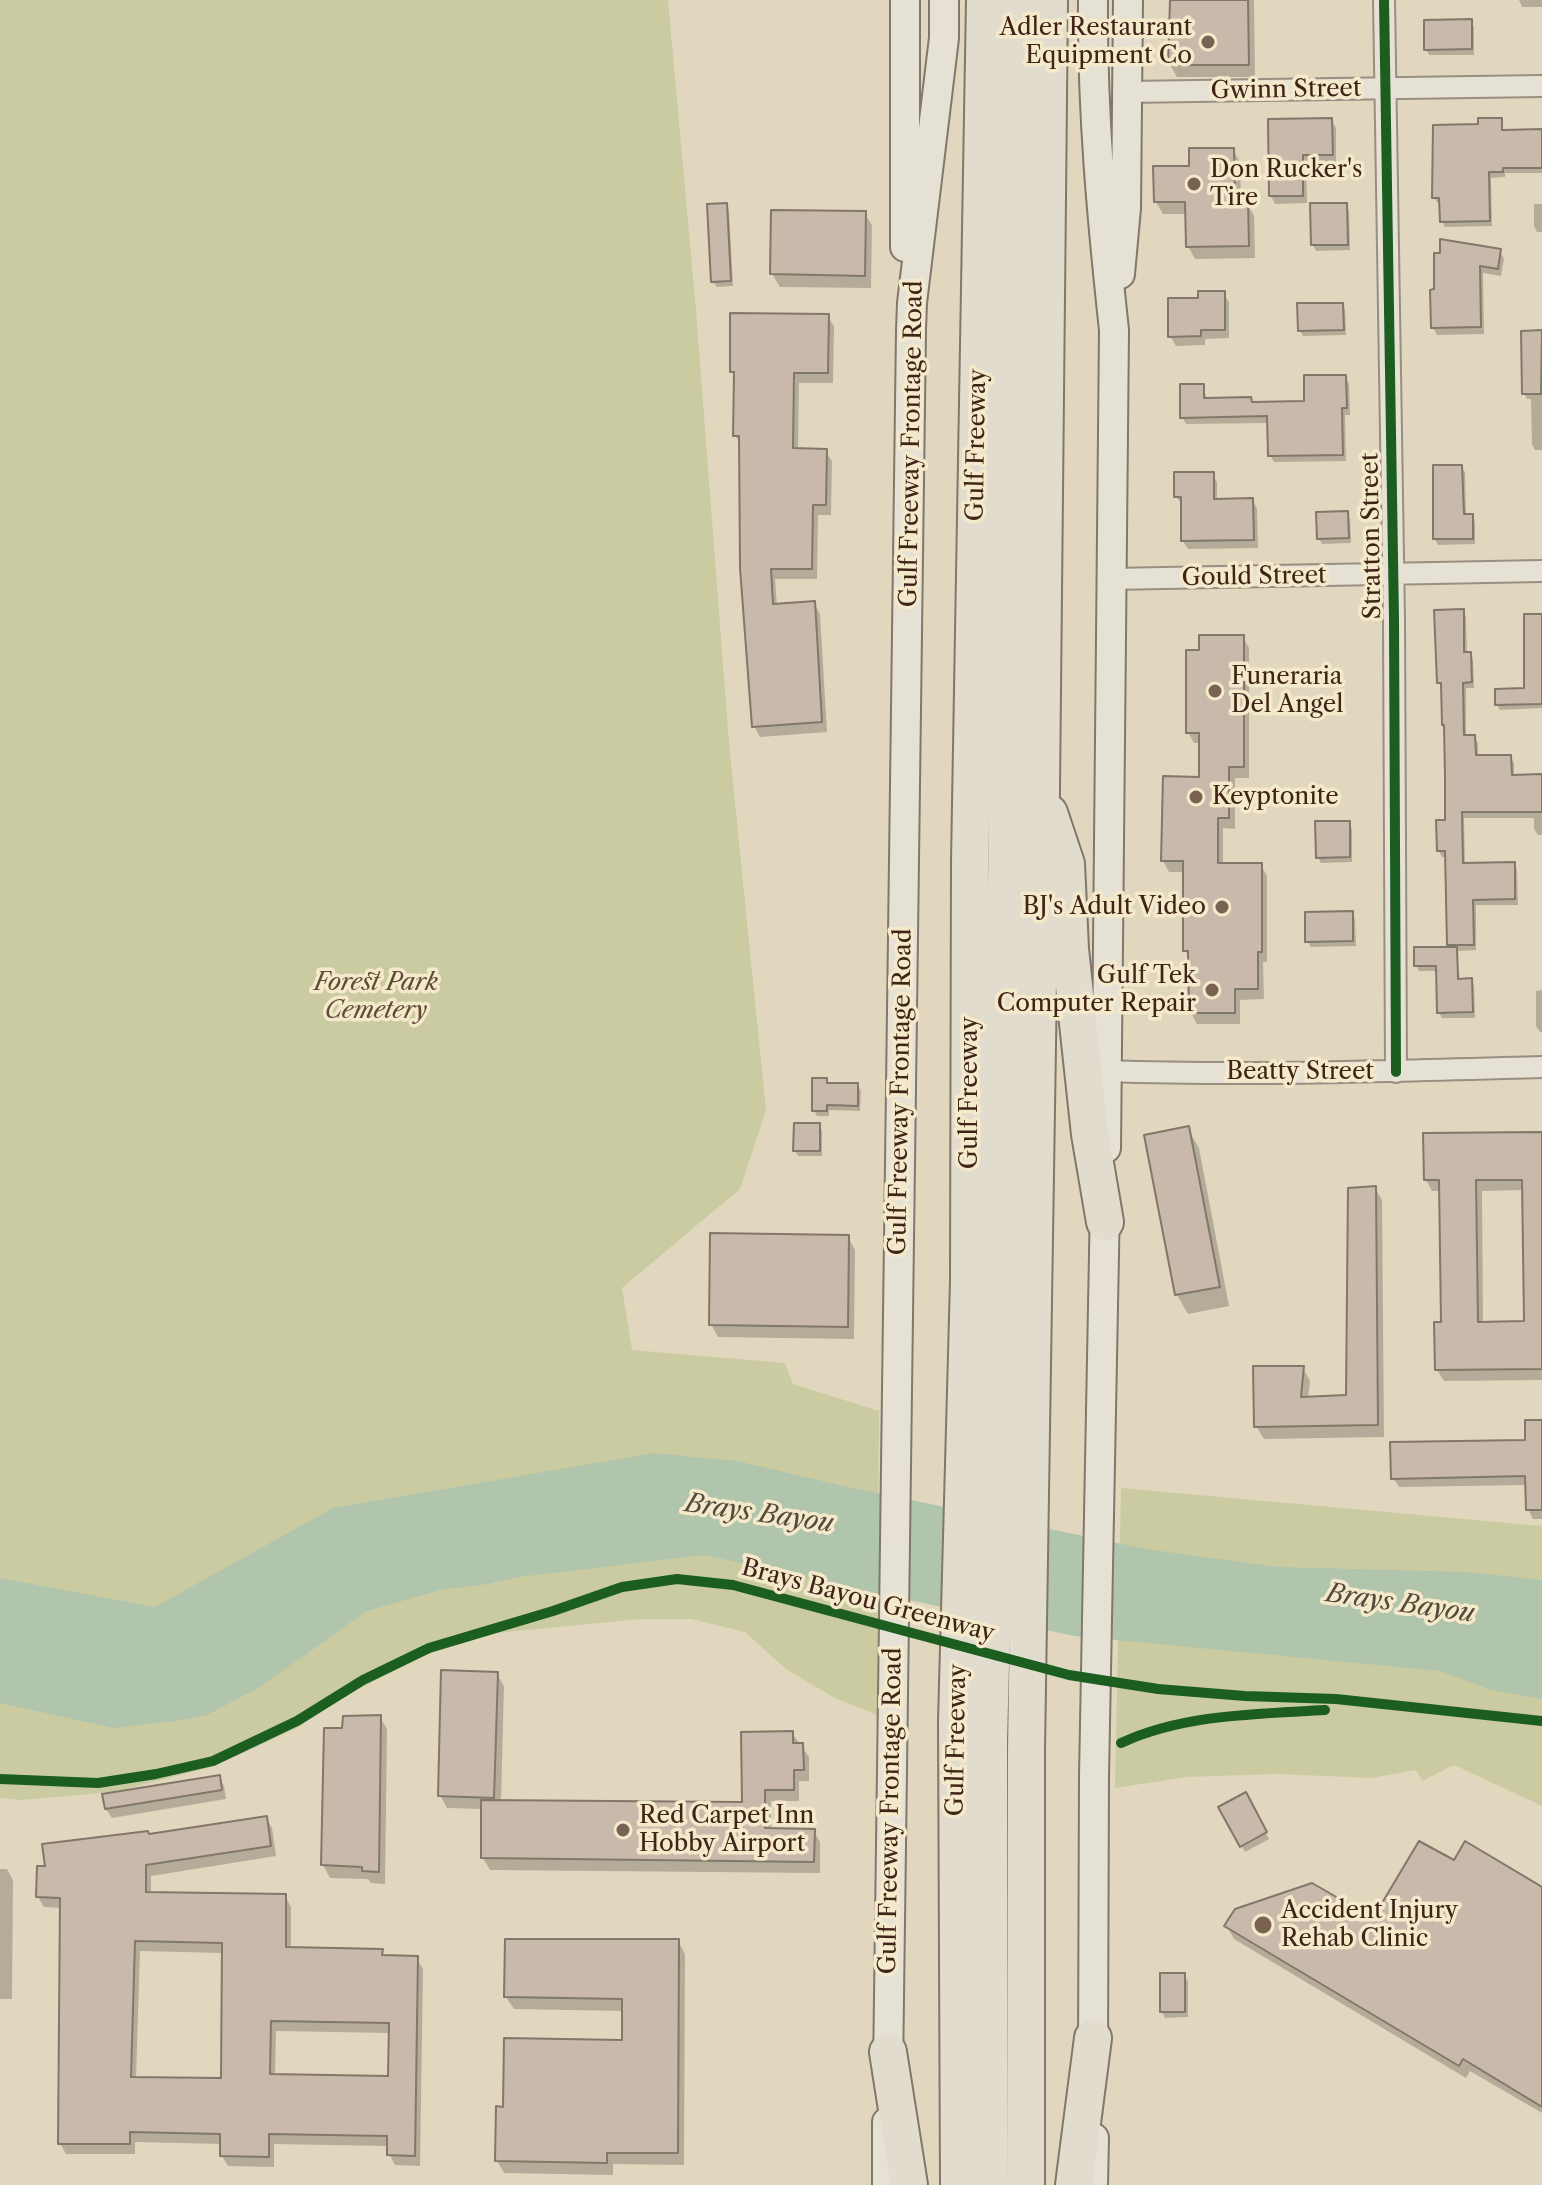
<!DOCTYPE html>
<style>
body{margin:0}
canvas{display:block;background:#e1d7be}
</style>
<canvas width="1542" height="2185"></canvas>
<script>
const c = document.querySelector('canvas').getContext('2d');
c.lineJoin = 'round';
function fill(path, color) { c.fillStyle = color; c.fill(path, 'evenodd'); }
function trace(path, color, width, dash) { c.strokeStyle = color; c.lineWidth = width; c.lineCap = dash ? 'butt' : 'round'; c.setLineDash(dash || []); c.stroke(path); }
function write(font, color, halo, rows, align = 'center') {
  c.font = font + ' "Libre Caslon Text",serif'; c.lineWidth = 7; c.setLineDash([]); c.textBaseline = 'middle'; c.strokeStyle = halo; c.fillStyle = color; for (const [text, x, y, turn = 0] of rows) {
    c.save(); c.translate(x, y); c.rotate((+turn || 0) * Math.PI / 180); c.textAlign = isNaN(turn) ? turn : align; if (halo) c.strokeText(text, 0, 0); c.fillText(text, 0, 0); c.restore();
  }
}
fill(new Path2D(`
 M0,0H668L696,310L729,743L766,1110L740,1189L622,1288L632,1350L785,1363L793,1384L879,1411L877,1715L835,1698L787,1670L745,1632L691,1619H641L496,1633L425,1655L345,1696L299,1727L212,1767L114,1792L21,1800L0,1798Z
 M1121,1488L1542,1526V1806L1454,1765L1422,1781L1416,1770L1371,1778L1277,1774L1187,1777L1115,1788Z`), '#cbcba2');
fill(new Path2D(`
 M654,1453L737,1461L839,1485L1146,1549L1278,1567L1468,1572L1542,1580V1699L1491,1690L1440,1671L1074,1636L704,1555L519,1577L488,1584L440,1590L367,1611L260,1687L207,1715L176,1721L113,1728L0,1703V1578L155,1607L333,1508Z`), '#b0c5ac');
fill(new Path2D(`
 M1170,0H1254L1255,77H1177L1170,65Z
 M1519,0H1542V7H1522Z
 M1470,21L1474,27V55H1429L1426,49Z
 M1331,120L1336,128V162L1306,163L1307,203L1275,204L1271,196L1270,121Z
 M1500,120L1504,132L1542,131V173H1505V177L1491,178L1492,226L1445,227L1442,221L1441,203H1438L1434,198L1480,126Z
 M1233,150L1240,162L1241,204L1247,203L1254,216L1255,258L1195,259L1188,246L1187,214H1163L1156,202L1191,168Z
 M1534,204H1542V232H1537L1534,226Z
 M726,205L729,211L733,286L717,287L713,282Z
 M1346,205L1349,211L1350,250L1316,251L1313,245Z
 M864,213L872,225L871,288L780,287L772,274Z
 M1500,251L1504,259L1501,276L1483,273L1484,334L1437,335L1433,327L1432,291Z
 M1223,293L1229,302V338L1205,339V345L1176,346L1170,336L1200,300Z
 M1342,305L1345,310L1346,335L1303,336L1300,330Z
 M827,316L834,326L833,383H799L798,450L825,451L832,461L831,515H818L817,579H775L777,606L814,603L820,614L827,732L760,737L754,726L741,445L735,435L736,379L732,371Z
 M1523,333H1542V450H1535L1532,445L1531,399H1527L1524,393Z
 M1345,377L1349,384L1350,415H1345L1346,461L1274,462L1270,455V423L1186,424L1182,417L1203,386L1207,400L1253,404L1306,403Z
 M1461,467L1465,472L1466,516H1472L1475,522V544L1438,545L1435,539Z
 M1212,474L1217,482V500H1252L1257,508L1258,548L1188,549L1183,541V505L1176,497Z
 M1347,514L1350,519L1351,543L1322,544L1319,538Z
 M1463,611L1466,617L1467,654H1470L1473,660L1474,688H1466V737H1474L1478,743V757H1510L1514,763V777L1542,776V835H1538L1534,829V818H1464L1465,865L1514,864L1517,870L1518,905H1476V950L1457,951L1460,981L1471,980L1474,986L1475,1018H1442L1439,1012L1438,971H1419L1416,965L1452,949L1449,945L1447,857H1442L1439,851L1447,822L1446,728L1442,688L1439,682Z
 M1542,616V708L1500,710L1497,705L1526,690Z
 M1243,637L1249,648V778H1235V829L1223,828V865H1261L1267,876V962H1263L1264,999L1240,1000V1024H1197L1191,1013L1190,959L1185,950V872H1169L1163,861L1201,779V743H1194L1188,732L1201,652Z
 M1348,823L1352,829V862L1321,863L1318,857Z
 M1352,913L1355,919L1356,946L1311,947L1307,941Z
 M1542,990V1032H1540L1536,1026V991Z
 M826,1080L828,1085H857L861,1091L860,1111L829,1110V1116H817L814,1110Z
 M819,1125L822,1131V1156H798L795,1150Z
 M1188,1129L1199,1148L1229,1306L1188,1314L1177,1295L1147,1136Z
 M1542,1134V1380L1444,1381L1437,1370L1443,1324L1441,1191H1432L1426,1180ZM1524,1190L1526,1323H1483L1482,1191Z
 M1375,1188L1382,1200L1384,1437L1264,1439L1256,1426L1303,1368L1310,1381L1308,1399L1348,1397Z
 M848,1237L855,1250L854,1339L718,1337L711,1324Z
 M1542,1422V1519H1533L1528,1509L1527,1485L1399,1487L1393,1478L1527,1442Z
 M497,1674L504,1686L501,1802L744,1804L792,1733L809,1757V1781H799V1801H771V1830L814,1831L820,1842V1873L490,1870L483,1858V1809L447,1808L440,1795Z
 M380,1717L387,1729L385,1884L371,1883L368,1879L330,1878L323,1865L344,1730Z
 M219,1777L224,1786L226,1799L112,1818L106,1809Z
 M1245,1794L1269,1839L1245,1852L1221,1807Z
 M266,1818L272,1828L276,1856L151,1876V1894L285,1896L291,1907V1949L381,1951L385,1958H416L423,1969L420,2166L395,2165L389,2154V2146L274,2144V2167L228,2166L222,2156V2144L135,2142V2154H66L60,2143L62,1908L44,1907L38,1897L149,1836ZM140,1951L224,1953L222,2080L136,2079ZM276,2031L391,2033L390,2078L275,2076Z
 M1455,1863L1542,1889V2113L1470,2071L1466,2078L1234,1939L1227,1926L1374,1921Z
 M0,1869H7L13,1880L12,1999H0Z
 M678,1941L685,1954L684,2165L613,2164V2175L504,2173L497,2161L505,2109L624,2042V2011L514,2009L506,1997Z
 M1184,1975L1188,1981V2017L1165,2018L1162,2012Z`), '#0003');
const building = new Path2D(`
 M1170,0H1248L1249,65H1168Z
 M1472,19V49L1424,50V20Z
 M1332,118L1333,155H1303V196H1269L1268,119Z
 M1478,118H1502V130L1542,129V168H1503V172H1489L1490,221L1440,222L1439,198H1432L1433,125L1478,124Z
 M1189,148H1234L1235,202L1248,201L1249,246L1186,247L1185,202H1154L1153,166H1189Z
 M727,203L731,281L711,282L707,204Z
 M1310,203H1347L1348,245H1311Z
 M771,210L866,211L865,276L770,274Z
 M1440,239L1501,249L1498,269L1480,266L1481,327L1431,328L1430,290L1434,289V253H1440Z
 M1198,291H1225V330H1201V336L1168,337V298H1198Z
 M1297,303H1343L1344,330L1298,331Z
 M730,313L829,314L828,373H794L793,448L827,449L826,505H813L812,569H771L773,604L815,601L822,722L752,727L740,568L739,436H733L734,372H730Z
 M1542,330L1541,394H1522L1521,331Z
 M1304,375H1346L1347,408H1342L1343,455L1268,456L1267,416L1180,418V384H1204V398L1251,397L1252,402L1304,401Z
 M1433,465H1462L1464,514H1473V539H1433Z
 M1174,472H1214V499L1253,498L1254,540L1181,541V497H1174Z
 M1348,511L1349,538L1317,539L1316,512Z
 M1464,609V652H1471L1472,682L1463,683L1464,735H1475L1476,755H1511L1512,775L1542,774V812H1462L1463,863L1515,862V899L1473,900L1474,945H1447L1445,851H1437L1436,820H1445V777L1444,725H1442L1441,683H1437L1434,610Z
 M1524,614H1542V704L1495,705V689L1524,688Z
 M1199,635H1244V767H1229V818H1218V863H1262V952H1258V989H1235V1013H1189L1188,951H1183V861H1161L1163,776L1199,777V733H1186V650H1199Z
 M1315,821H1350V857L1316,858Z
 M1353,911V941L1305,942V912Z
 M1414,947H1457L1458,979L1472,978L1473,1012L1437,1013L1436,966H1414Z
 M812,1078H827V1083H858V1106L827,1105V1111H812Z
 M794,1123H820V1151H793Z
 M1189,1126L1220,1287L1175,1295L1144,1135Z
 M1542,1132V1369L1435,1370L1434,1322H1441L1439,1180H1424L1423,1133ZM1476,1180H1522L1524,1321L1478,1322Z
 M1376,1186L1378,1425L1254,1427L1253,1366H1304L1301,1397L1346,1395L1348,1188Z
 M710,1233L849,1235L848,1327L709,1325Z
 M1525,1420H1542V1510H1526L1525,1476L1391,1479L1390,1442L1525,1440Z
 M441,1670L498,1672L494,1798L438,1796Z
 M381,1715L379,1872L362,1871V1867L321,1865L324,1728H342L343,1716Z
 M793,1731V1743H803L804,1770H794V1790H765V1828L815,1829L814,1862L481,1858V1800L742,1802L741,1732Z
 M220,1775L222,1790L105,1809L102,1794Z
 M1246,1792L1267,1832L1240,1847L1218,1807Z
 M267,1816L271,1846L146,1865V1892L286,1894V1947L383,1949L382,1955L418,1956L415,2156L387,2155V2136L269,2134V2157L220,2156V2134L130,2132V2144H58L60,1898L36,1897L37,1866H45L42,1844L148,1831L149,1834ZM135,1941L222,1943L221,2078L131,2077ZM271,2021L389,2023L388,2076L270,2074Z
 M1419,1841L1454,1860L1465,1841L1542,1887V2107L1463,2059L1459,2066L1224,1926L1235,1909L1312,1883L1373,1918Z
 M505,1939H679L678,2153H607V2163L495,2161L496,2106L503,2107L504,2038L622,2040V1999L504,1997Z
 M1160,1973H1185V2012H1160Z`);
fill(building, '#c9b9aa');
trace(building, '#81776a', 2);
const street = new Path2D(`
 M1384,0L1394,619L1396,1072
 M1127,92L1542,86
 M1110,579L1542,571
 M1106,1071C1251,1076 1397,1071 1542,1067`);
const secondary = new Path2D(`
 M1093,0C1092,111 1102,220 1114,330L1106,1148
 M905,247V0
 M1120,274L1126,208L1128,0
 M1093,2056L1094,1776L1105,1202
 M888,2072L911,330L912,303L944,38V0
 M887,2185V2122
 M1093,2185L1094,2138`);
const highway = new Path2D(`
 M1049,813L1066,864L1070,949L1090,1134L1105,1222
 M888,2052L909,2185
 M959,2185L957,1721L969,1281L970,862L985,0
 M990,2185L989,1740L1001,1286L1017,0
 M1026,2185V1750L1041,789L1049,0
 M1074,2185L1093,2038`);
trace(street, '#988f80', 24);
trace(secondary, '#81776a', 32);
trace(highway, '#81776a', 40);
trace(street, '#e6e1d5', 20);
trace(secondary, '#e6e1d5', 28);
trace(highway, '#e2dcce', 36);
trace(new Path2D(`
 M1384,0L1394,619L1396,1072
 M1121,1743C1183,1714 1257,1714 1325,1710
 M0,1779L98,1783L156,1774L213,1761L297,1721L363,1680L429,1648L553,1611L622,1587L677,1579L733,1585L1069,1675L1158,1689L1245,1696L1336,1699L1542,1721`), '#1b5e20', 10);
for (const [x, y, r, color] of [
 [1208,42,8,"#786352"],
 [1194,184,8,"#786352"],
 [1215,691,8,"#786352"],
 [1196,797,8,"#786352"],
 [1222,907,8,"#786352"],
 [1212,990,8,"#786352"],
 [623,1830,8,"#786352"],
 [1263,1925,10,"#786352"]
]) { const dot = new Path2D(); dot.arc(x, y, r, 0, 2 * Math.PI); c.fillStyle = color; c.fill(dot); trace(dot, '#f5e9cb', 3); }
write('24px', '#3f2518', '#f5e9cb', [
 ["Adler Restaurant",1192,28,"right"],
 ["Equipment Co",1192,56,"right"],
 ["Don Rucker's",1210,170],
 ["Tire",1210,198],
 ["Funeraria",1231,677],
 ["Del Angel",1231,705],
 ["Keyptonite",1212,797],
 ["BJ's Adult Video",1206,907,"right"],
 ["Gulf Tek",1196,976,"right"],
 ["Computer Repair",1196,1004,"right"],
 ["Red Carpet Inn",639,1816],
 ["Hobby Airport",639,1844],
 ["Accident Injury",1281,1911],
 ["Rehab Clinic",1281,1939]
], 'left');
write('24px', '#3f2518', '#f5e9cb', [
 ["Gwinn Street",1286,90,-1],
 ["Gulf Freeway Frontage Road",912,444,-89],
 ["Gulf Freeway",977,445,-89],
 ["Stratton Street",1372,536,-91],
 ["Gould Street",1254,577,-1],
 ["Beatty Street",1300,1072],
 ["Gulf Freeway Frontage Road",901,1092,-89],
 ["Gulf Freeway",970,1093,-90],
 ["Brays Bayou Greenway",868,1601,15],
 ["Gulf Freeway",957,1740,-89],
 ["Gulf Freeway Frontage Road",891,1811,-89]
]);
write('italic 24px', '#5e4c35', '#f5e9cb', [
 ["Forest Park",376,983],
 ["Cemetery",376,1011]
]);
write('italic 26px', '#564b3b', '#f5e9cb', [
 ["Brays Bayou",759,1514,8],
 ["Brays Bayou",1400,1604,8]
]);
</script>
